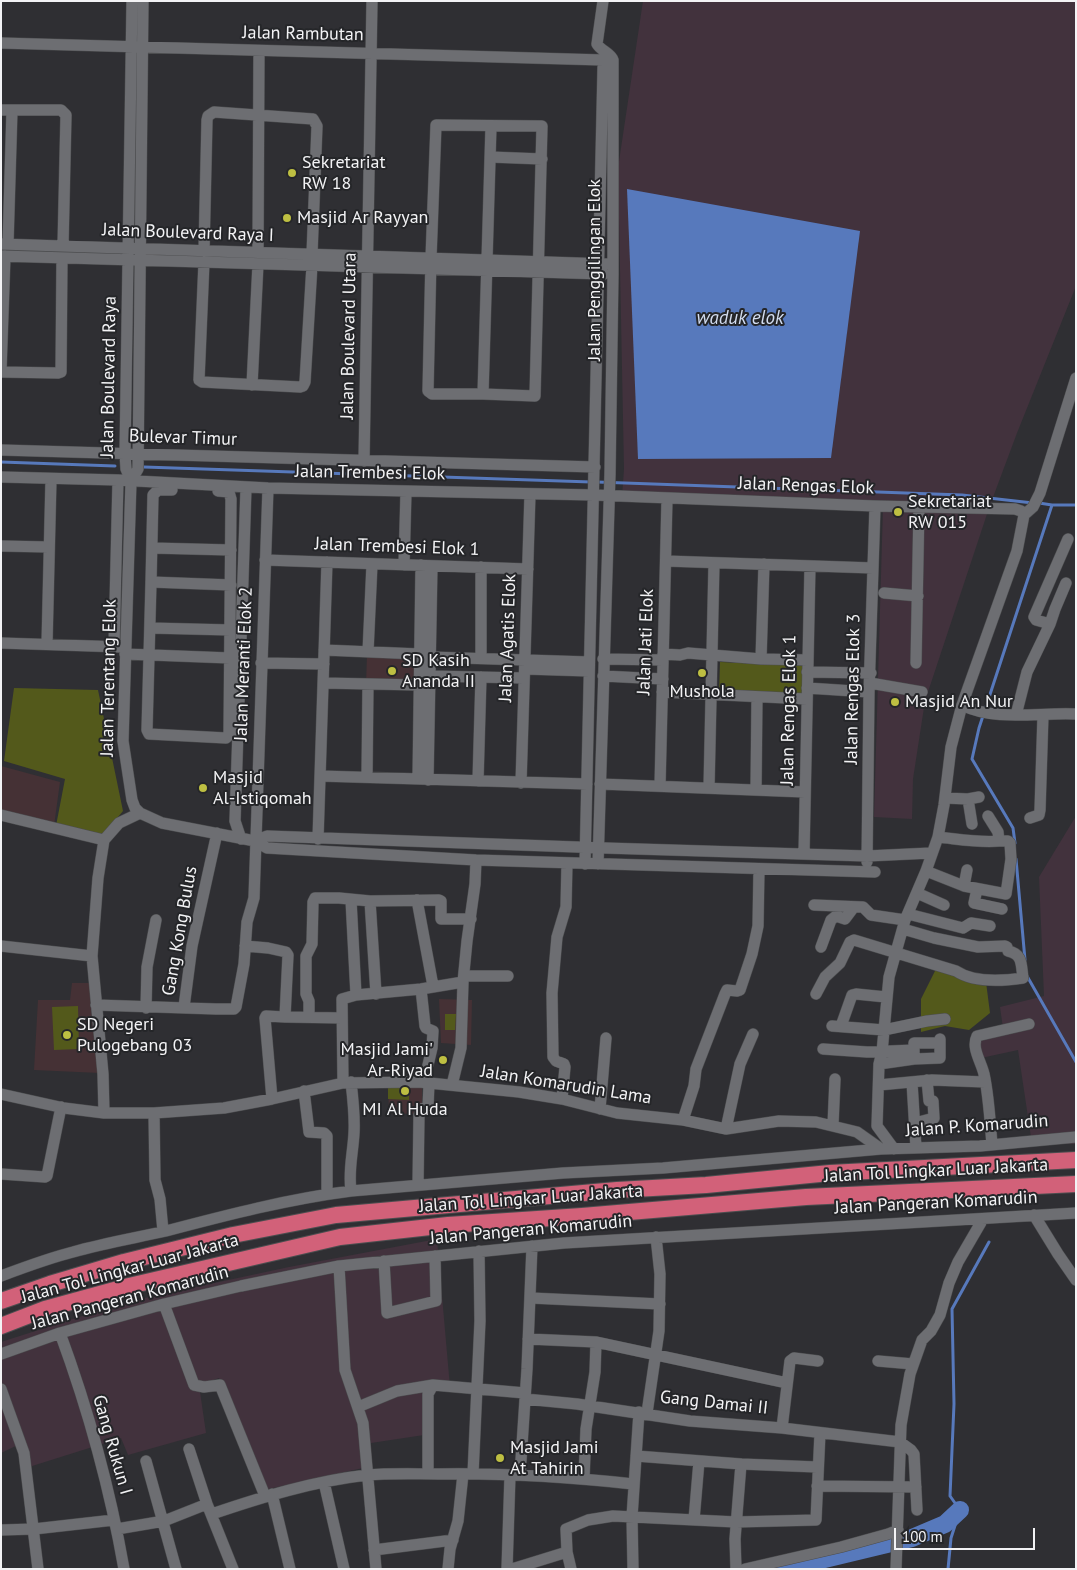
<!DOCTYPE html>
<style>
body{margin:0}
#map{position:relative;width:1077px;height:1570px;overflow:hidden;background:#2f2f33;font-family:"PT Sans",sans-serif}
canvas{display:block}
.frame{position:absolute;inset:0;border:2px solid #f3f3f5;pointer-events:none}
.scale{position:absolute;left:894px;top:1528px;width:141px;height:22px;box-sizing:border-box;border:2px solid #f3f3f5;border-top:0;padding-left:6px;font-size:15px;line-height:18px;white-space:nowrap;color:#f3f3f5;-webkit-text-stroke:4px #252629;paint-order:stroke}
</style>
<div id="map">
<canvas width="1077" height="1570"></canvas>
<div class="frame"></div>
<div class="scale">100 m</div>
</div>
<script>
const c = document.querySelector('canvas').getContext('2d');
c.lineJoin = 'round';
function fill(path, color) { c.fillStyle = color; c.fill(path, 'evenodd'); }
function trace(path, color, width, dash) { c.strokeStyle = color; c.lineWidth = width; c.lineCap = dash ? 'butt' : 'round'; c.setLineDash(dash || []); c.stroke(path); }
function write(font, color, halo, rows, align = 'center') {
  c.font = font + ' "PT Sans",sans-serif'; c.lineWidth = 4; c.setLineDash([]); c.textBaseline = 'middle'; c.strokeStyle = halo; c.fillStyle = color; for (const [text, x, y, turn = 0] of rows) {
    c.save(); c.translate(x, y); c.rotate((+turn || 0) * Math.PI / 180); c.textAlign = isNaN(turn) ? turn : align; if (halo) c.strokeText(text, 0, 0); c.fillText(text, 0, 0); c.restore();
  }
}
fill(new Path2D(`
 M643,1H1076V286L1017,433L989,508L925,701L913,779L912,819L874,817L883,506L622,497L624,469L618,168Z
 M1076,816V1144H1032L1018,1050L981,1058L977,1037L1003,1028L1000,1007L1044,996L1039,877Z
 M437,1239L450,1387H428L424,1435L371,1443L372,1466L264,1490L219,1378L199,1385L206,1433L128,1455L121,1438L29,1467L22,1443L1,1453V1342L126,1302L289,1267Z`), '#42323d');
fill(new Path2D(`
 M367,654L419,656L418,689L366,686Z
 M1,766L60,782L54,826L1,813Z
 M72,983H93L100,1073L34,1070L38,1000H70Z
 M439,999L472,1000L471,1045L441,1043Z
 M388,1082L422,1083V1107L413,1114L389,1113Z`), '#453135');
fill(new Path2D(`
 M720,662L805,666L806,696L719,695Z
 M14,688L98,690L123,811L102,836L55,831L65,779L4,761Z
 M936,969L986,982L990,1013L969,1030L945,1026L921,1032V999Z
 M78,1006L79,1049L54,1050L52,1007Z
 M445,1014H456L455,1030H445Z
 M388,1084H409V1100L388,1099Z`), '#53591b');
fill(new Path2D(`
 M627,189L860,231L831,458L638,459Z`), '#5779bc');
trace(new Path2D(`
 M1,462L115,466
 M144,467L591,482
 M597,482L962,495L1033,503
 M1039,503L1052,505
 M1015,843L1013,828L972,759L979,728L1052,505H1076
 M1016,859L1025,960
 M1027,976L1076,1062
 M948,1569L951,1538L960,1510L950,1496L954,1404L952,1309L989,1242`), '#5779bc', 3);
trace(new Path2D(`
 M783,1569L912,1538L945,1524L960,1510`), '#5779bc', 18);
const minor = new Path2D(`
 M132,1L125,454L126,469L131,481L123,741L132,800L135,808L140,813L162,823L255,841L267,848L476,860L875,872
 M1,43L603,60
 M1,110H61L66,115L63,246
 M436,125L542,126L535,396L483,394H432L428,391L431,258Z
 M490,157L542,159
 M1,244L607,264
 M8,244L12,110
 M204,251L207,120L208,116L214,112L313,119L317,126L312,254
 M258,252L259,51
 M1,256L604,274
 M204,262L199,380L202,382L300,387L303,386L305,382L312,265
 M1,371L5,256
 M1,372L58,373L61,372L62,258
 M252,385L258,264
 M483,394L491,126
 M1,450L595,467
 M364,461L372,1
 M1,477L118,480L268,488L594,495L875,506L1015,509L1021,511L1024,515L1017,551L962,705L951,747L944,805L938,837L926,871L905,920L889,977L882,1052L879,1064L877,1126L894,1149
 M131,481L138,469L143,1
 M218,491L229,492L231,499L229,735L226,738L149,734L147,730L151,582L231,585
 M1024,515L1033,507L1040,493L1076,378
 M1,546L49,547
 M152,548L231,550
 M265,560L528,569
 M666,561L873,568
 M404,565L406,492
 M151,582L153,495L158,490H172
 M884,593L918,596
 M1050,624L1036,620L1034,617L1068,539
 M150,628L231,630
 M1,643L122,647
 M47,644L51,479
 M114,646L118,480
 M324,650L419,654
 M368,652L372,564
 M125,654L230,658
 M663,654L680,655L688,653L761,659L808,660
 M430,657L589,662
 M481,658V567
 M603,659L663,660
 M761,659L764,564
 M261,663L324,664
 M916,663L919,507
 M525,669L589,671
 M807,672L871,673
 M430,676L524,678
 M603,676L663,679
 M323,683L419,685
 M870,683L922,692
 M807,688L869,692
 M662,692L807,699
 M962,705C996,722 1039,712 1076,714
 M1016,715L1027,672L1050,624L1055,609L1066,583
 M320,776L587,784
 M367,777L368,684
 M418,779L421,565
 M428,780L432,566
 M478,781L481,677
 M521,783L530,494
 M600,784L805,792
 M660,786L667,499
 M709,788L714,563
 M756,790L757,697
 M945,798L968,799L979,797
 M968,799L972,824
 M1,815L104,840
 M1030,818L1039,815L1040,810L1043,715
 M938,837C958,839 979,843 999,841L998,832L988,816
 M241,839L235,821L246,488
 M318,839L327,562
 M255,841L267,836L605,848L867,856L931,853
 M804,854L810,566
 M867,862L869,692L875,506
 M585,864L603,68L605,52
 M598,864L610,474L613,274V60C611,53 601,51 597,44L603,1
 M926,871L964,886L1006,894L1011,859L1010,843L1008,841H999
 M964,886L967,870
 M977,889L974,903L1002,909
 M917,893L944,905
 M351,900L356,995
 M417,900L433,986
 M370,901L376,994
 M814,905L863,907L871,915L905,920
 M908,914L963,928L971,923L990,926
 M1,946L92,956
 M245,946L268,948L286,952L288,955L285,1017L342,1018
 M821,947L831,920L836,916L845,919L854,907
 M464,976H508
 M421,989L425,1026L426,1028L433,1031L432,1048L428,1065
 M816,994L825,977L840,963L850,942L854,940L956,971C974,983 1003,981 1023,978C1021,965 1023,954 1008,951L1007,947L1005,946L978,947L934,938L903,929
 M96,1005L216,1009H234L236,1007L244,964L247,922L254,898L268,488
 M184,1007L192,946L217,833
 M146,1008L147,967L156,920
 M309,1017V1001L306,994V956L312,944L313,902L315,898H339L370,901L439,900L441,901V919H471
 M832,1026L884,1030L927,1021L945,1019
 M841,1026L852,995L856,994L886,997
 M823,1049L867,1052L914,1050
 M914,1057V1043H940
 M879,1064L914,1059L940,1058V1039
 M351,1082C353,1099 355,1116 354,1133C353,1153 348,1171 351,1191
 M912,1082L916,1148
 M343,1083L342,999L356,995L421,989L463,982L467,941L475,884L476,860
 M452,1085L461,1048L463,982
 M879,1085L932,1080L985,1082
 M304,1091L309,1132L324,1133L327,1136V1194
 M1,1094L64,1108L104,1113H154L224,1108L272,1099L343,1083L419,1082L519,1092L562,1099L617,1113L683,1120L726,1129L779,1121L816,1122L857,1132L881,1149
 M272,1099L265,1018L266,1016L285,1017
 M562,1099L565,1067L564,1064L556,1061L553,1057L552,993L557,937L566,907L567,863
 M600,1109L606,1038
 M104,1113L103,1074L92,956L98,878L104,840L119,823L140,813
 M154,1113L155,1180L160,1199L163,1231
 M683,1120L694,1086L696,1069L725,994L727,990L737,991L740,990L752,954L758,926L759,869
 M915,1123L934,1118L933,1101H929L927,1080
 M833,1125L835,1079
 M726,1129L740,1064L753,1034
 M992,1145C990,1121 989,1097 984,1074C981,1061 971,1048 977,1036L1029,1024
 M1,1174L45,1177L47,1176L61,1107
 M418,1185L419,1115L421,1109L428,1107L429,1083
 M1034,1215L1058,1254L1076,1280
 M384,1261L387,1313L436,1301L435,1256
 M339,1266L345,1370L363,1423L376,1569
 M1,1276C25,1267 49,1258 73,1252C104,1243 135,1238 166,1231C227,1215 288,1199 351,1191L563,1173L663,1168L881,1149L980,1146L1076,1137
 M531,1298L660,1304
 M164,1304L194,1385L204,1387L220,1385L265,1496
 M60,1333C88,1409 110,1489 124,1569
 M528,1339L596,1342L787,1383
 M1,1354L60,1333L164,1304L241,1286L339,1266L564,1243L1076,1213
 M878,1361L913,1364
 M1,1389L24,1453L38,1569
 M525,1399L577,1404L690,1421L782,1428L900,1442L911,1450L914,1454L917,1510
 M358,1407L397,1391L433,1385L525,1393
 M647,1413L659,1331L660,1274L656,1237
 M782,1428L790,1361L794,1358L818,1361
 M189,1449L207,1504L233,1569
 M636,1456L741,1464L817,1467
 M146,1461L176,1569
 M428,1474V1394L433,1385
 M473,1474L480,1321L479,1251
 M520,1475L527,1369L532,1246
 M584,1479L586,1429L595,1372L596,1342
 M324,1482L344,1569
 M817,1486L916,1487
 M272,1494L290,1569
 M212,1514C262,1497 314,1481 367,1475C391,1473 415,1474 439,1474C504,1473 568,1477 633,1484
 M694,1520L699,1461
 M117,1529L164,1521L207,1504
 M1,1530L34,1529L114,1520
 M374,1550L453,1540
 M448,1569L450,1549L458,1521L463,1474
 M507,1569L510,1475
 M512,1569L567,1552
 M571,1569L567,1552L566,1529L588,1520L613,1516L736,1522L816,1520L820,1433
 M633,1569L632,1517L639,1412
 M736,1569L735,1539L741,1464
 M745,1569L841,1547L888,1534L898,1530
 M896,1569L901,1425L910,1374L922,1340L931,1331L940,1315L949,1283L958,1262L983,1219`);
const highway = new Path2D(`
 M1,1301L50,1284L124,1262L233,1235L336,1215L617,1190L706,1185L830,1173L1076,1160
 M1,1326L45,1309L129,1286L340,1237L448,1225L582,1216L806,1197L1076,1184`);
trace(minor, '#4c4d4f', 12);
trace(highway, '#4c4d4f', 18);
trace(minor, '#6d6e72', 11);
trace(highway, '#d26179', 16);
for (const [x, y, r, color] of [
 [292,173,5,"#bebf42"],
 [287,218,5,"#bebf42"],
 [898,512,5,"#bebf42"],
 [392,671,5,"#bebf42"],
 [702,673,5,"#bebf42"],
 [895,702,5,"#bebf42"],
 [203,788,5,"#bebf42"],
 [67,1035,5,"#bebf42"],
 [443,1060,5,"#bebf42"],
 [405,1091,5,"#bebf42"],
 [500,1458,5,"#bebf42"]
]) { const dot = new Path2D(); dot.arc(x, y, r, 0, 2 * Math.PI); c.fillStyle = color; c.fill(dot); trace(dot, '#252629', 2); }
write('18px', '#f3f3f5', '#252629', [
 ["Jalan Rambutan",303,34,1],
 ["Jalan Boulevard Raya I",188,233,2],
 ["Jalan Penggilingan Elok",595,270,-90],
 ["Jalan Boulevard Utara",349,336,-89],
 ["Jalan Boulevard Raya",109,377,-89],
 ["Bulevar Timur",183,438,2],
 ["Jalan Trembesi Elok",370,473,1],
 ["Jalan Rengas Elok",806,486,2],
 ["Jalan Trembesi Elok 1",397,547,2],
 ["Jalan Agatis Elok",508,638,-88],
 ["Jalan Jati Elok",646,642,-88],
 ["Jalan Meranti Elok 2",244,664,-88],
 ["Jalan Terentang Elok",109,678,-89],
 ["Jalan Rengas Elok 3",853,689,-89],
 ["Jalan Rengas Elok 1",789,710,-89],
 ["Gang Kong Bulus",180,931,-80],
 ["Jalan Komarudin Lama",566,1085,9],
 ["Jalan P. Komarudin",977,1126,-4],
 ["Jalan Tol Lingkar Luar Jakarta",936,1171,-3],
 ["Jalan Tol Lingkar Luar Jakarta",531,1199,-4],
 ["Jalan Pangeran Komarudin",936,1203,-3],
 ["Jalan Pangeran Komarudin",531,1230,-5],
 ["Jalan Tol Lingkar Luar Jakarta",130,1269,-15],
 ["Jalan Pangeran Komarudin",130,1298,-15],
 ["Gang Damai II",714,1403,6],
 ["Gang Rukun I",112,1445,74]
]);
write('18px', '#f3f3f5', '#252629', [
 ["Sekretariat",302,163],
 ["RW 18",302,184],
 ["Masjid Ar Rayyan",297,218],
 ["Sekretariat",908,502],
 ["RW 015",908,523],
 ["SD Kasih",402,661],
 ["Ananda II",402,682],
 ["Mushola",702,692,"center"],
 ["Masjid An Nur",905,702],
 ["Masjid",213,778],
 ["Al-Istiqomah",213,799],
 ["SD Negeri",77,1025],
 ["Pulogebang 03",77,1046],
 ["Masjid Jami'",433,1050,"right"],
 ["Ar-Riyad",433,1071,"right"],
 ["MI Al Huda",405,1110,"center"],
 ["Masjid Jami",510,1448],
 ["At Tahirin",510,1469]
], 'left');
write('italic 19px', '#d3ddf0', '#252629', [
 ["waduk elok",740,319]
]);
</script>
